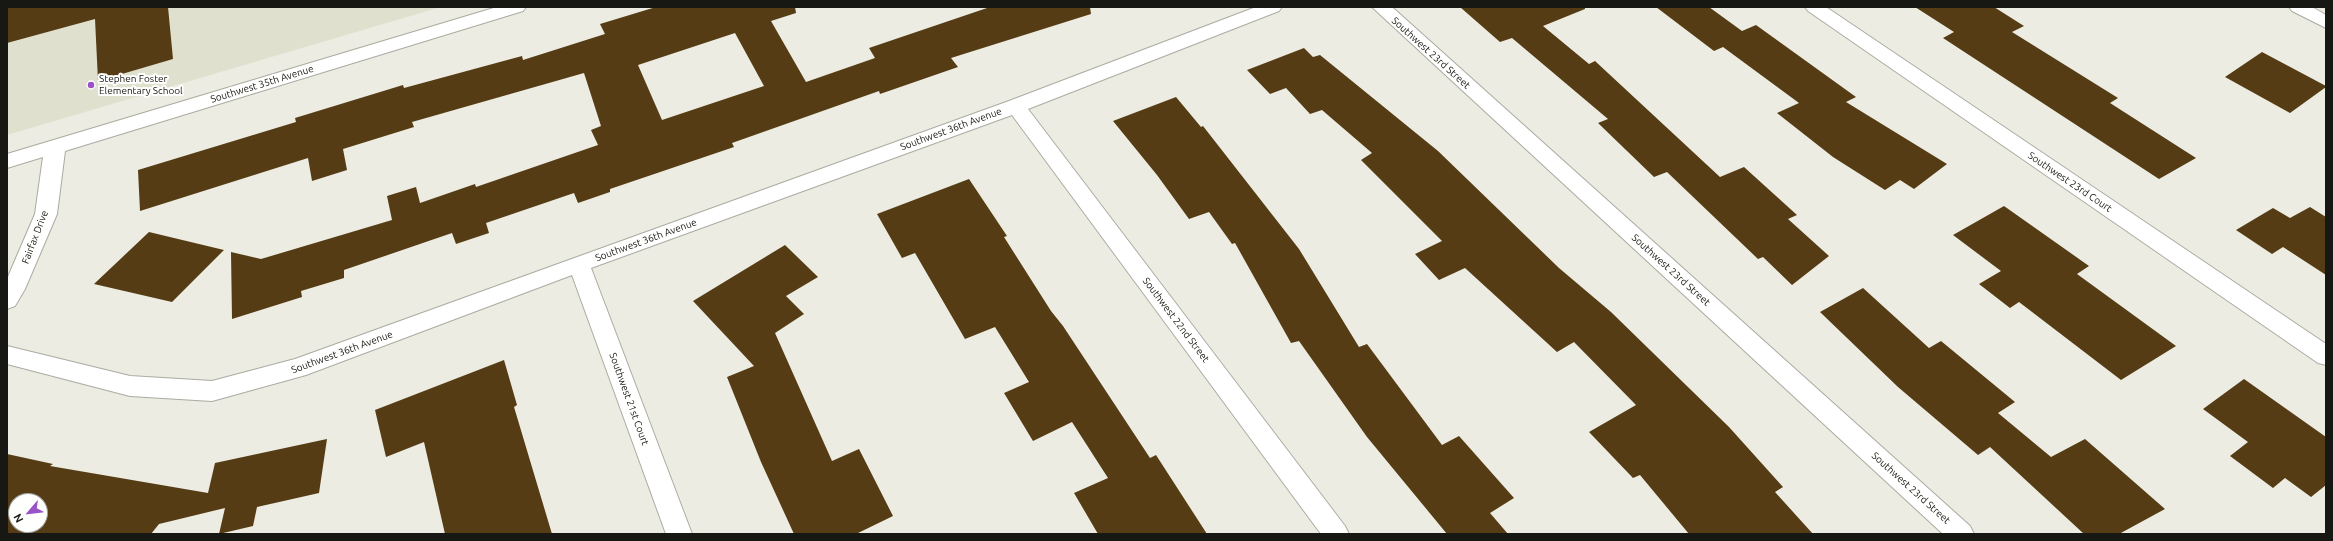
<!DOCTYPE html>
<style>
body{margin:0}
#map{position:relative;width:2333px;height:541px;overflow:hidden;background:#ecece2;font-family:Ubuntu,sans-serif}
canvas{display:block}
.frame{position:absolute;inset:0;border:8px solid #171714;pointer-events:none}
.north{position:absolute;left:8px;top:493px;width:40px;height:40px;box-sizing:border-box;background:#fffffe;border:1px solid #a2a2a0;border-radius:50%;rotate:242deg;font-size:11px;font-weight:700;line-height:16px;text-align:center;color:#171714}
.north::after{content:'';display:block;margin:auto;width:14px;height:18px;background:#9953c7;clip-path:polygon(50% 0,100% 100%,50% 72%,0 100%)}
</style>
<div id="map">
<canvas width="2333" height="541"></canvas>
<div class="frame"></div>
<div class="north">N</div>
</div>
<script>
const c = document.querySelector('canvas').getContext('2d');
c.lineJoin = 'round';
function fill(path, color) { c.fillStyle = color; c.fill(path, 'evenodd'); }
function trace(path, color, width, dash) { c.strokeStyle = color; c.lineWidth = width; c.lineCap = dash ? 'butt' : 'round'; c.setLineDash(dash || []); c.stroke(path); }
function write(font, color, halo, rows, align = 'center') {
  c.font = font + ' Ubuntu,sans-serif'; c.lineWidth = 4; c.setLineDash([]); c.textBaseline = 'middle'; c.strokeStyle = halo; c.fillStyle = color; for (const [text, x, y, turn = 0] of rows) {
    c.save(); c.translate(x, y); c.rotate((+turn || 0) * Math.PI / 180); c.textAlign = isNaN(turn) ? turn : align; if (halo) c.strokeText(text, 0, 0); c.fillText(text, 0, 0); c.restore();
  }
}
fill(new Path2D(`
 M7,7H441L7,135Z`), '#e0e0cf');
fill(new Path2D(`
 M7,7H168L173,59L98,81L95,19L7,43Z
 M656,7H795L796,13L771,21L806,82L875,58L869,48L990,7H1090L1091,14L951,58L958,67L880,94L879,91L732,143L734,147L610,189V192L578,203L574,193L486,223L489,233L456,244L452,233L344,270V278L301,291L302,297L232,319L231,252L261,259L392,220L387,196L416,187L420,203L475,184L476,187L598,145L591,130L601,126L584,73L412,122L414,127L343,149L347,170L312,181L308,158L140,211L138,170L296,122L295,118L403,85L404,88L522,56L523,60L605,34L600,24ZM735,33L764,86L662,120L638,65Z
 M1460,7H1585V9L1543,26L1589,64L1595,61L1720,177L1744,167L1797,215L1788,219L1829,256L1792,285L1763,257L1758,259L1667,172L1654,177L1598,123L1608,119L1512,38L1500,42Z
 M1656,7H1709L1742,31L1756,25L1856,97L1846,102L1947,164L1914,189L1900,180L1885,190L1833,157L1777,113L1799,103L1723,47L1714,51Z
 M1915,7H1994L2024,26L2012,32L2118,98L2110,103L2196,158L2159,179L1943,38L1954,32Z
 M1304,48L1313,57L1320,55L1438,151L1559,268L1611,312L1729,427L1783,487L1775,492L1813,534H1689L1640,475L1633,478L1589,432L1636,405L1574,342L1557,352L1465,268L1439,280L1415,254L1442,241L1361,160L1372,153L1322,110L1310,114L1286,88L1270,94L1247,70Z
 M2262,52L2326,86V87L2290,113L2225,77Z
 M1176,97L1201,127L1203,126L1299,249L1359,347L1367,344L1442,445L1459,436L1514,498L1490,513L1508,534H1447L1367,437L1299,341L1291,343L1235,243L1232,244L1209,212L1189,219L1157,175L1113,121Z
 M969,179L1007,236L1004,237L1051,311L1063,326L1150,458L1156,455L1207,534H1098L1074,493L1108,478L1072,422L1033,441L1004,393L1029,382L995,327L965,339L915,253L902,258L877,214Z
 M2004,206L2089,266L2077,274L2176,346L2121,380L2019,302L2010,308L1979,284L2001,271L1953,235Z
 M2310,207L2326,217V275L2283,247L2272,254L2236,230L2273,208L2290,218Z
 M149,232L224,250L172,302L94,284Z
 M785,245L818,277L786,296L804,314L775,333L832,461L859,449L893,516L856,534H794L761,462L727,377L754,366L693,301Z
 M1863,288L1929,348L1941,341L2015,402L1998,413L2051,457L2085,439L2165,509L2119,534H2084L1990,447L1978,455L1898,387L1820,312Z
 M504,360L517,405L514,407L552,534H445L424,442L386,457L375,410Z
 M2244,379L2326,437V485L2311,497L2285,478L2273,488L2230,456L2248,442L2203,409Z
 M327,439L319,493L257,507L253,526L219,534L225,508L159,524L151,534H7V454L53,464L50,466L208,493L215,463ZM16,501H40V525H16Z`), '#553c14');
const minor = new Path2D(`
 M497,7H526L523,11L65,151L57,214L25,289L15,306L7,309V279L35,214L43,157L7,168V154Z
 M1256,7H1282L1279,11L1028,109L1345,526L1349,534H1321L1012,115L591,268L692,534H666L572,275L306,375L212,401L130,396L7,364V346L130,376L212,381L295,359L1009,101Z
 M1372,7H1392L1970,526L1974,534H1943Z
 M1805,7H1826L2326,344V365L2318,363L1808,11Z
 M2289,7H2312L2326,15V28L2292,11Z`);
trace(minor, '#aaaba1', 2);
fill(minor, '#fff');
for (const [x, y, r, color] of [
 [91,85,4,"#9953c7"]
]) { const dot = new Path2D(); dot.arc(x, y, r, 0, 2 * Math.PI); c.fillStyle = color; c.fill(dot); trace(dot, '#fffffe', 1.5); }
write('10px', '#171714', '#fffffe', [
 ["Southwest 23rd Street",1431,53,42],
 ["Southwest 35th Avenue",262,84,-17],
 ["Southwest 36th Avenue",951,129,-20],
 ["Southwest 23rd Court",2070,182,34],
 ["Fairfax Drive",35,237,-69],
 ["Southwest 36th Avenue",646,240,-20],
 ["Southwest 23rd Street",1671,270,42],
 ["Southwest 22nd Street",1176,320,53],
 ["Southwest 36th Avenue",342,352,-20],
 ["Southwest 21st Court",629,399,70],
 ["Southwest 23rd Street",1911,488,42]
]);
write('10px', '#171714', '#fffffe', [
 ["Stephen Foster",99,79],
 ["Elementary School",99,91]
], 'left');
</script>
